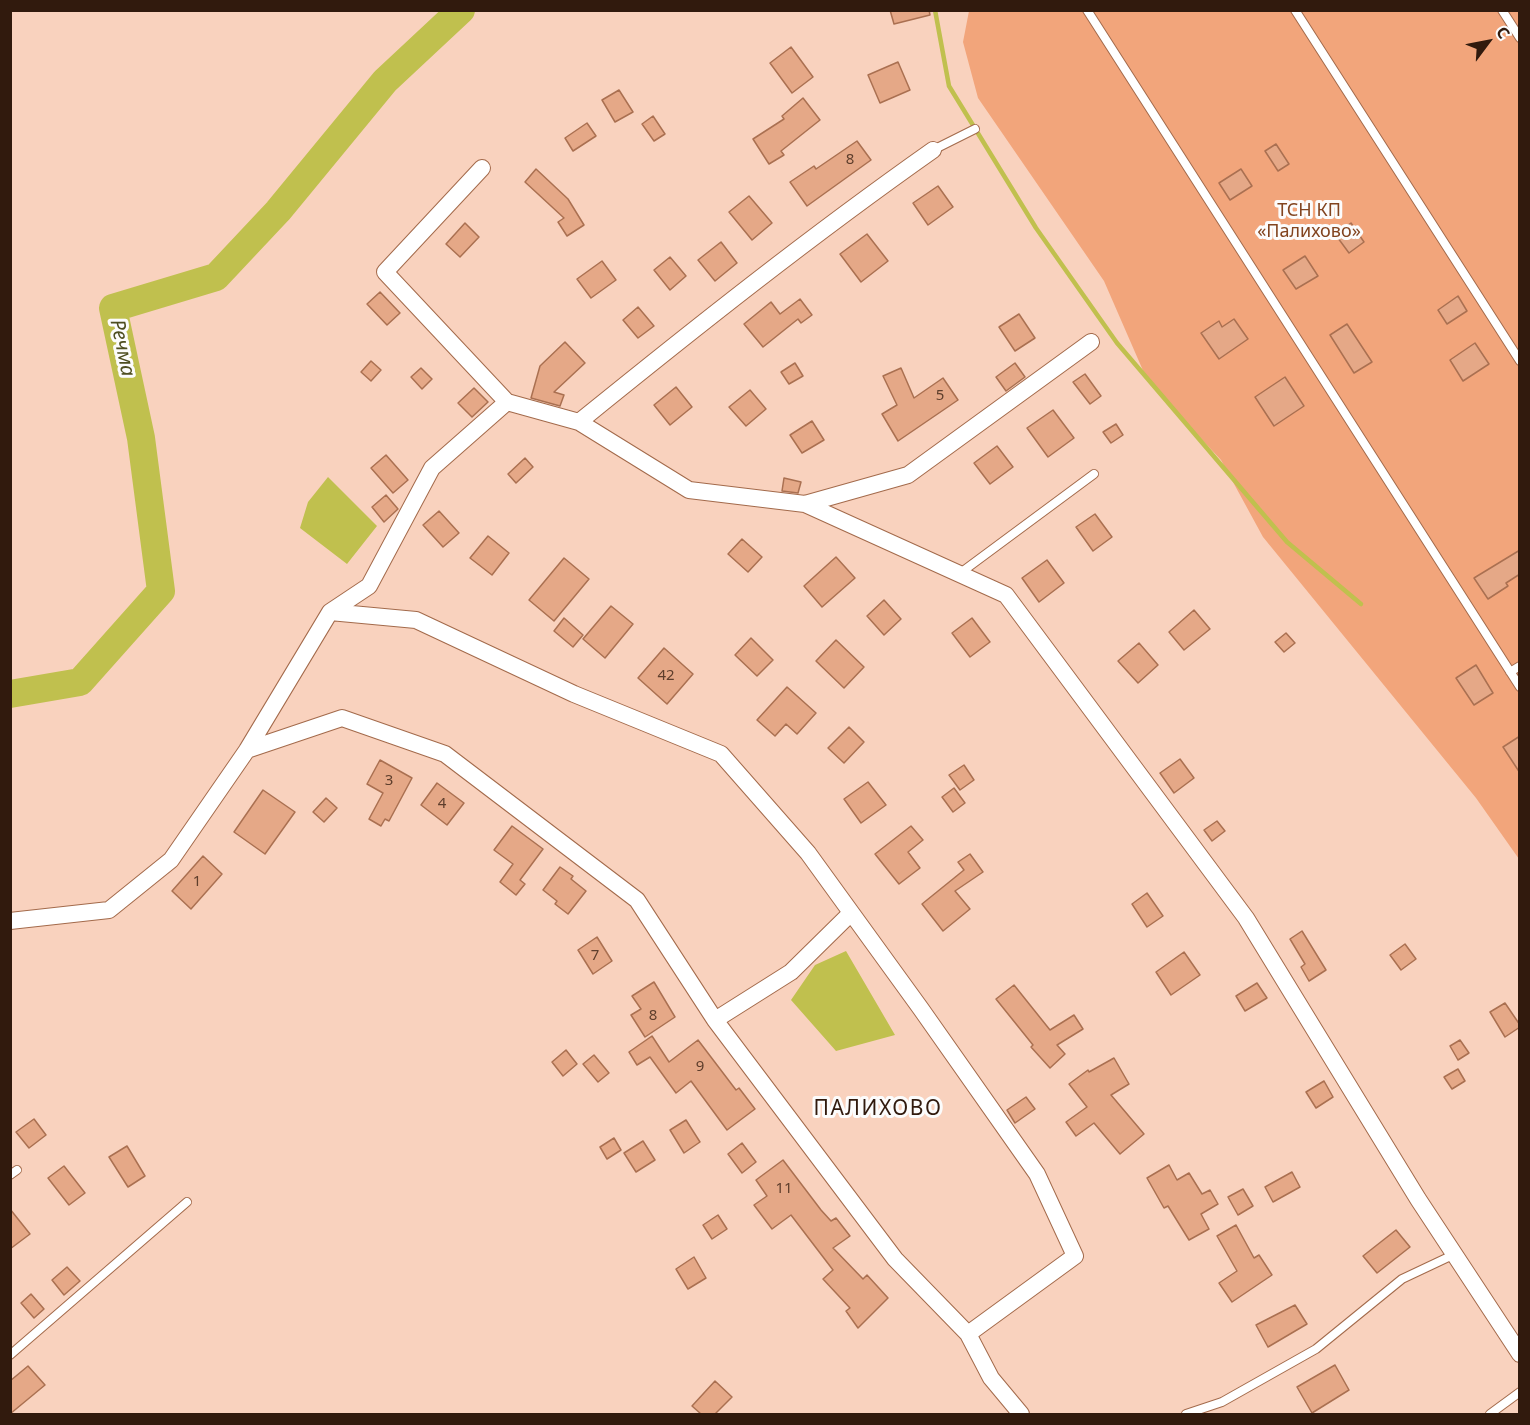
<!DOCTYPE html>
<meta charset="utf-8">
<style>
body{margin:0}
#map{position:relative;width:1530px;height:1425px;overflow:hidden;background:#f9d2be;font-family:"Noto Sans",sans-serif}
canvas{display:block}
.frame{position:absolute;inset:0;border:12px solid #311a0d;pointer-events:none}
.north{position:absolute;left:1458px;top:12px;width:60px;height:60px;-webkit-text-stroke:4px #fcfcfc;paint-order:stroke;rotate:58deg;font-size:16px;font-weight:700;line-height:24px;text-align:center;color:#311a0d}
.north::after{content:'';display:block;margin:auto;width:21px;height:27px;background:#311a0d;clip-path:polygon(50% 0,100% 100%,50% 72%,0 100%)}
</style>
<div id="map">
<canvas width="1530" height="1425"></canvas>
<div class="frame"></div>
<div class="north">С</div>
</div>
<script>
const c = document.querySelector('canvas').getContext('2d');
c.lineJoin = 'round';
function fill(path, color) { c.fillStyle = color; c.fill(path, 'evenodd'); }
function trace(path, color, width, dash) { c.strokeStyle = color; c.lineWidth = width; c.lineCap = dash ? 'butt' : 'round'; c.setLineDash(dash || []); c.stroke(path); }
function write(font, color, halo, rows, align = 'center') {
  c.font = font + ' "Noto Sans",sans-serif'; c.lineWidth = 6; c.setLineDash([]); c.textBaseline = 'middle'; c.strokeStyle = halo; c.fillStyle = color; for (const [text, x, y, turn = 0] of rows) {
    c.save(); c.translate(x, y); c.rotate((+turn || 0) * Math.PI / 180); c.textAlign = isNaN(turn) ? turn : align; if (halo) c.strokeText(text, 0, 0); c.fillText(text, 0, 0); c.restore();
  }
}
fill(new Path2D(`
 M969,11H1519V859L1476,798L1263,537L1221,460L1148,382L1104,281L978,98L963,42Z`), '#f2a57b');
fill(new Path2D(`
 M328,477L377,526L347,564L300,528L308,502Z
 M846,951L895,1035L836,1051L791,1000L815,965Z`), '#c0c04e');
trace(new Path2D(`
 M935,10L949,86L1036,228L1117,343L1287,542L1361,604`), '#c0c04e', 4.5);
trace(new Path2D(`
 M10,694L80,682L161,591L141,438L113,308L216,277L278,211L385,81L461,10`), '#c0c04e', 28);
const building = new Path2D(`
 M890,10H929L930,15L894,24Z
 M791,47L813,77L792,93L770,63Z
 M898,62L910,90L880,103L868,75Z
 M619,90L633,112L615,122L602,100Z
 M803,98L820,120L781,151L784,155L769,164L753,139L784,119L782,116Z
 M653,116L665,134L654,141L642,124Z
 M587,123L596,136L573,151L565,138Z
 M857,141L871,160L807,206L790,182L814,166L816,169Z
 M1276,144L1289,164L1278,171L1265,151Z
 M536,169L568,199L584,225L567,236L558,222L564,218L525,182Z
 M1241,169L1252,186L1230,200L1219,183Z
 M938,186L953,207L928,225L913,203Z
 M749,196L772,223L752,240L729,212Z
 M465,223L479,237L460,257L446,244Z
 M1351,223L1364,242L1349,253L1335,234Z
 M867,234L888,261L861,282L840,254Z
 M721,242L737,263L715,281L698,260Z
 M1305,256L1318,276L1296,289L1283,270Z
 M670,257L686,276L670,290L654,270Z
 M602,261L616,280L591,298L577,279Z
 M380,292L400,313L387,325L367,304Z
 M1458,296L1467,311L1447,324L1438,310Z
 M800,299L812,315L801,323L798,319L763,347L744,324L771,302L780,314Z
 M638,307L654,326L638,338L623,320Z
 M1019,314L1035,338L1015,351L999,327Z
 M1234,319L1248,339L1219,359L1201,333L1219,321L1222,327Z
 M1347,324L1372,362L1354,373L1330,335Z
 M565,342L585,363L554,392L564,395L560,406L531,398L540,366Z
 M1475,343L1489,364L1463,381L1450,360Z
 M371,361L381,370L371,381L361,372Z
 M795,363L803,376L789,384L781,372Z
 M1015,363L1025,377L1006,391L996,377Z
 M421,368L432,379L422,389L411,377Z
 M901,368L914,398L943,378L958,400L898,441L882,414L897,405L883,376Z
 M1085,374L1101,396L1090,404L1073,382Z
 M1285,377L1304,406L1274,426L1255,397Z
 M676,387L692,407L670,425L654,405Z
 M474,388L488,402L472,417L458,403Z
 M750,390L766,409L746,426L729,407Z
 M1053,410L1074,438L1048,457L1027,428Z
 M812,421L824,440L802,453L790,435Z
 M1116,424L1123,435L1111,443L1103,432Z
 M997,446L1013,467L990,484L974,463Z
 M386,455L408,480L393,493L371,468Z
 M525,458L533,467L516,483L508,474Z
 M784,478L801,482L798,493L782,491Z
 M386,495L398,509L384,522L372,507Z
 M439,511L459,533L443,547L423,525Z
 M1095,514L1112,537L1093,551L1076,527Z
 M488,536L509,553L492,575L470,558Z
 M742,539L762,557L748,572L728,554Z
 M1520,550V574L1506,583L1508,586L1488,599L1474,578Z
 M836,557L855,578L822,607L804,586Z
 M564,558L589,579L554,621L529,600Z
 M1047,560L1064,583L1039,602L1022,578Z
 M884,600L901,619L884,635L867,616Z
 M611,606L633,624L605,658L583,639Z
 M1194,610L1210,629L1184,650L1169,632Z
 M564,618L583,635L573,647L554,631Z
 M972,618L990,642L970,657L952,633Z
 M1286,633L1295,643L1284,652L1275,642Z
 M751,638L773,660L757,676L735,655Z
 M836,640L864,667L844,688L816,661Z
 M1139,643L1158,665L1138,683L1118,661Z
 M664,648L693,674L667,704L638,678Z
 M1476,665L1493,693L1474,705L1456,678Z
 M787,687L816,713L797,734L786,724L775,736L757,720Z
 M849,727L864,742L844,763L828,748Z
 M1520,736V773L1503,747Z
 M1180,759L1194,778L1174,793L1160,773Z
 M380,760L412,778L389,821L385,819L381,826L369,819L383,793L367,784Z
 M964,765L974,780L960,790L949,775Z
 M868,782L886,805L861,823L844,799Z
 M437,783L464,803L447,825L421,805Z
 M954,788L965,803L953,812L942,797Z
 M263,790L295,812L265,854L234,832Z
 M326,798L337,808L324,822L313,812Z
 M1217,821L1225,831L1212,841L1204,830Z
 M512,826L543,849L520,880L525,884L516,895L500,882L513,864L494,850Z
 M911,826L923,840L908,852L920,868L899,884L875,854Z
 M970,854L983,872L955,891L970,909L943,931L922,904L964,870L958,862Z
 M203,856L222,874L191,909L172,891Z
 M560,867L573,876L571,879L586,891L568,914L555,904L557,901L543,890Z
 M1147,893L1163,916L1147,927L1132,904Z
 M1302,931L1326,970L1309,981L1301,967L1305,964L1290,939Z
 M597,937L612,961L593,974L578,950Z
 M1405,944L1416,959L1401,970L1390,955Z
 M1184,952L1200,975L1171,995L1156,972Z
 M654,982L675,1017L645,1037L631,1015L641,1009L632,996Z
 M1257,983L1267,998L1245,1011L1236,996Z
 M1014,985L1050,1030L1074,1015L1083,1029L1057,1045L1065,1054L1050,1068L1031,1047L1033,1045L996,999Z
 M1505,1003L1520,1025V1027L1505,1037L1490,1012Z
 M652,1036L669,1062L698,1040L736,1090L739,1088L755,1109L727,1130L691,1081L676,1093L650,1057L637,1065L629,1052Z
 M1460,1040L1469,1053L1458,1060L1450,1046Z
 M566,1050L577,1064L563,1076L552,1062Z
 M594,1055L609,1073L598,1082L583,1064Z
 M1114,1058L1129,1084L1111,1095L1144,1134L1120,1154L1094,1123L1076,1136L1066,1122L1087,1107L1069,1084L1088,1070L1089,1072Z
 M1458,1069L1465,1081L1452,1089L1444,1077Z
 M1324,1081L1333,1097L1316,1108L1306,1092Z
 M1026,1097L1035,1109L1015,1123L1007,1110Z
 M34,1119L46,1135L29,1148L16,1132Z
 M686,1120L700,1142L684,1153L670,1130Z
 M614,1138L621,1150L607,1159L600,1147Z
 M643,1141L655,1160L636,1172L624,1153Z
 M742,1143L756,1162L742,1173L728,1154Z
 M127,1146L145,1176L128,1187L109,1157Z
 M783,1160L821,1210L831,1221L836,1218L850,1236L833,1248L863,1279L867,1275L888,1298L858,1328L846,1311L850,1308L823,1279L833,1270L791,1215L772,1229L754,1205L767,1196L756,1180Z
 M1169,1165L1177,1180L1189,1173L1202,1194L1210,1190L1218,1204L1201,1214L1209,1229L1189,1240L1168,1206L1164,1208L1147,1178Z
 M64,1166L85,1193L69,1205L48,1178Z
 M1292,1172L1300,1187L1273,1202L1265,1187Z
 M1243,1189L1253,1206L1238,1215L1228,1197Z
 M10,1209L30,1234L10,1249Z
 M718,1215L727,1229L712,1239L703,1225Z
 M1236,1225L1254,1258L1259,1255L1272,1275L1232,1302L1219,1283L1237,1271L1217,1236Z
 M1396,1230L1410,1247L1377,1273L1363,1256Z
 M694,1257L706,1278L688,1289L676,1269Z
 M67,1267L80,1281L64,1295L52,1280Z
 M31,1294L44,1309L34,1318L21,1303Z
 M1295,1305L1307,1324L1268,1347L1256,1325Z
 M1335,1365L1349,1390L1312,1413L1297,1387Z
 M28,1366L45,1385L10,1414V1381Z
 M715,1381L732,1397L715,1414H701L692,1406Z`);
fill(building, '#e5a887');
trace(building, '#aa7051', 1.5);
const service = new Path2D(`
 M1087,10L1520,687
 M1295,10L1520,361
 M1502,10L1520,38
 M933,150L975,129
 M959,574L1094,474
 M1510,672L1520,666
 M10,1175L17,1170
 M10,1355L187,1202
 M1186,1414L1222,1402L1316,1349L1402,1279L1455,1254
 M1490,1414L1520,1392`);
const minor = new Path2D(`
 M482,168L385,272L507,402L579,422L689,490L805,504L1006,595L1246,918L1418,1199L1520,1354
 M579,422C695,328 811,236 933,150
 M805,504L908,475L1091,342
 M330,612L416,620L574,694L721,754L808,853L921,1009L1037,1174L1075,1256L968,1334
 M247,750L342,718L445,754L637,900L715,1020L895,1259L968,1334L991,1378L1021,1414
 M10,921L109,910L171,860L247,750L330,612L369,586L432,468L507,402
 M715,1020L791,972L851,913`);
trace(service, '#a36a4b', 10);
trace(minor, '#a36a4b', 18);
trace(service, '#fff', 8);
trace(minor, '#fff', 16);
write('15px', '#5e3e2c', null, [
 ["8",850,160],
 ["5",940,396],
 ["42",666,676],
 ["3",389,781],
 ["4",442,804],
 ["1",197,882],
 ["7",595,956],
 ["8",653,1016],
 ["9",700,1067],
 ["11",784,1189]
]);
write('18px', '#82441f', '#fcfcfc', [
 ["ТСН КП",1309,211],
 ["«Палихово»",1309,232]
]);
write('italic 20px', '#4e4e20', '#fcfcfc', [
 ["Речма",122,348,78]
]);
c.letterSpacing = '1.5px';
write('21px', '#311a0d', '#fcfcfc', [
 ["ПАЛИХОВО",878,1109]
]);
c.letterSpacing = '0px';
</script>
